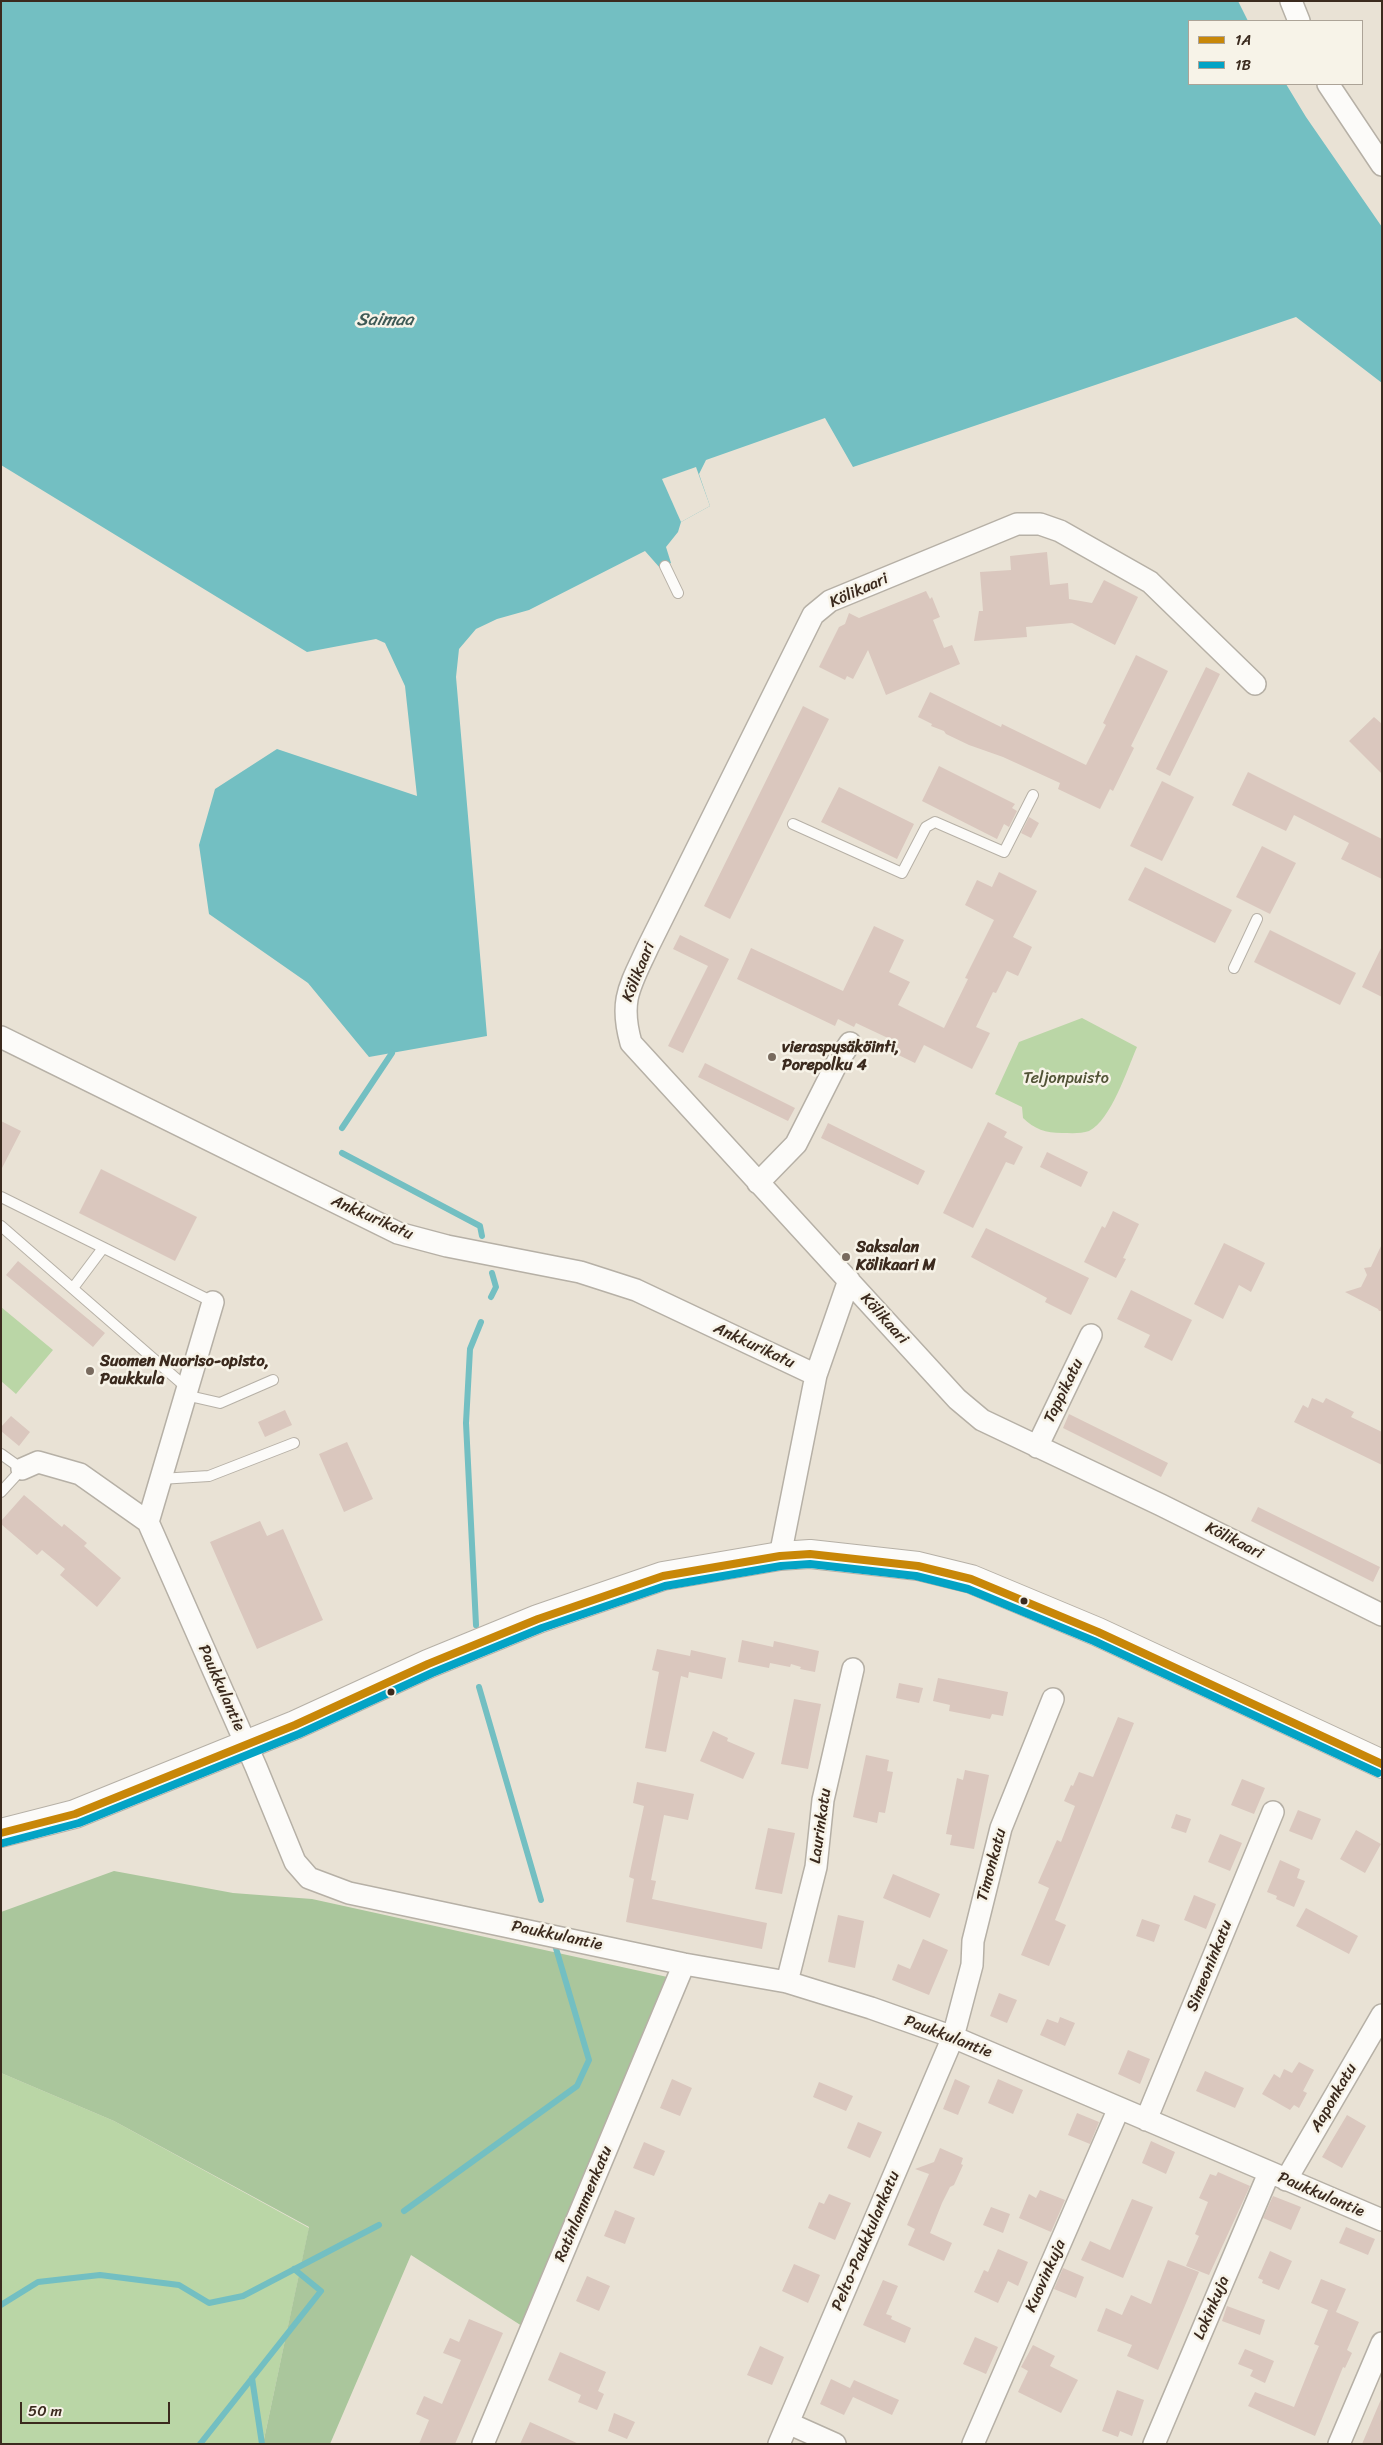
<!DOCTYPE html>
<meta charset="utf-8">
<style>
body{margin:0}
#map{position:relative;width:1383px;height:2445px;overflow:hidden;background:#e9e2d5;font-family:Sriracha,sans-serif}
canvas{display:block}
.frame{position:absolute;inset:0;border:2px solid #3b2a1e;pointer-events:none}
.legend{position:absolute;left:1188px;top:20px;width:175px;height:65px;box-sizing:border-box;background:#f7f3e8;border:1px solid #aca397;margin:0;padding:6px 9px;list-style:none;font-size:15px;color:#3b2a1e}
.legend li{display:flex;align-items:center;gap:10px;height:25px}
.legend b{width:25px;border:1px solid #aca397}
.scale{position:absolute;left:20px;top:2402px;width:150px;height:22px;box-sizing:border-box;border:2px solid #3b2a1e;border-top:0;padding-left:6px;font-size:15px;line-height:18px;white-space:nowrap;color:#3b2a1e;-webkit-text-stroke:4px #f7f3e8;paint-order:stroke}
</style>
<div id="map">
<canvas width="1383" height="2445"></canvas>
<div class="frame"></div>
<ul class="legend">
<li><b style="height:6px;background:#c88708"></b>1A</li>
<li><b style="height:6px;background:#03a3c5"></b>1B</li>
</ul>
<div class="scale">50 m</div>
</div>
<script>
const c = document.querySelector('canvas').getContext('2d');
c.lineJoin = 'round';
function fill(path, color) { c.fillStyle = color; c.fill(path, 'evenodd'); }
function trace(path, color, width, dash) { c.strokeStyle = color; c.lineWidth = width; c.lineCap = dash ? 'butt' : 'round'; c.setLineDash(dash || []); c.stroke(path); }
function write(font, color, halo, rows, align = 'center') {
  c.font = font + ' Sriracha,sans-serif'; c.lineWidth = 5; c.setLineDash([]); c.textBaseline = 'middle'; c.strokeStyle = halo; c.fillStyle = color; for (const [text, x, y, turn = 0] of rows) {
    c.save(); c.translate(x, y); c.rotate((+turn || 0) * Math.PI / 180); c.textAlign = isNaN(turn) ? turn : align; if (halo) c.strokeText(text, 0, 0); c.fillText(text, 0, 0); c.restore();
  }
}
fill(new Path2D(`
 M1082,1018L1137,1047C1127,1070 1111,1120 1089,1131C1081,1134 1070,1133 1062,1133C1046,1133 1034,1129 1023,1118L1022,1107L995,1094L1019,1042Z
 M1,1307L53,1350L16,1394L1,1381Z
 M1,2073L114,2121L309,2228L263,2444H1Z`), '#bad6a6');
fill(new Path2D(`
 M114,1871L233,1893L312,1899L672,1978L522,2326L411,2255L330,2444H263L309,2227L114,2121L1,2073V1912Z`), '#aac69c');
fill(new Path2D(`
 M1,1H1238L1248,21H1189V84H1286L1306,117L1382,227V383L1296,317L853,467L825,418L706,460L699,474L710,506L681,522L678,532L666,547L671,563L660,568L645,551L529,610L497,619L476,629L459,649L456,677L487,1036L369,1057L308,983L209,914L199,845L215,789L277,749L417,796L405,686L385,643L376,639L307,652L1,465Z`), '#73bfc2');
fill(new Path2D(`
 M696,467L710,506L681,522L662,479Z`), '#e9e2d5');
trace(new Path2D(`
 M342,1128L392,1053
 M342,1153L480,1226L482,1236
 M491,1297L496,1287L492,1273
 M476,1625L466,1423L470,1349L481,1322
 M479,1687L541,1900
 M404,2211L577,2086L589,2060L555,1945
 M1,2305L38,2282L100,2275L179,2285L209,2303L243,2296L379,2225
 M252,2378L262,2444
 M200,2444L321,2291L294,2269`), '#73bfc2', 6);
fill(new Path2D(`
 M1047,552L1050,585L1068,583L1069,599L1092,603L1104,580L1138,597L1115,645L1072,623L1026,627L1027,637L974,641L979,611H983L980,572L1011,570L1010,556Z
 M926,591L930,599L932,597L940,617L933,620L944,648L952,645L960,664L886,695L868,650L853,679L847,676L845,680L819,667L839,627L845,624L849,613L859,618Z
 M1136,655L1168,671L1131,746L1134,748L1113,791L1110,789L1100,809L1058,789L1060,783L1003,757L969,745L946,734L944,731L931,726L932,724L918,717L930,692L1001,727L1002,724L1086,765L1106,725L1103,723Z
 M1206,667L1220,674L1170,776L1156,769Z
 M803,706L829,719L730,919L704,906Z
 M1374,717L1382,724V774L1349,741Z
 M939,766L1015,804L1012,808L1017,811L1009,827L1004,824L997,839L922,801Z
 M1248,772L1382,839V879L1341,859L1349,843L1294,815L1286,831L1232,805Z
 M1162,781L1194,797L1162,861L1130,846Z
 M839,787L914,824L897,859L821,822Z
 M1029,817L1039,823L1031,838L1021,833Z
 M1262,846L1296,863L1270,914L1236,897Z
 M1145,867L1232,910L1215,943L1128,900Z
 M999,872L1037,891L1013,937L1032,947L1018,976L1007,971L996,993L993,992L976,1027L990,1033L972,1069L924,1045L915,1063L886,1049L890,1039L856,1023L854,1027L838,1019L835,1026L737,979L751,948L843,991L874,926L904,940L889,972L910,982L898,1005L944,1028L968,979L965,978L994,920L965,905L977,880L992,887Z
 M1270,930L1356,973L1340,1005L1254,962Z
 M680,935L729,959L683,1053L668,1046L708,966L673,949Z
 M1382,946V997L1362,987Z
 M705,1063L795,1108L788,1121L698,1077Z
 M1,1121L21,1131L1,1170Z
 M988,1122L1007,1132L1004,1137L1023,1147L1014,1165L1006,1162L973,1228L943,1213Z
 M828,1123L925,1171L918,1185L821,1138Z
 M1047,1152L1088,1172L1081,1187L1040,1167Z
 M101,1169L197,1217L175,1261L79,1213Z
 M1113,1211L1139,1224L1123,1258L1126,1259L1116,1278L1084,1262L1102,1226L1105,1228Z
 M986,1228L1089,1278L1071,1315L1045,1302L1047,1298L971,1257Z
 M1224,1243L1265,1263L1251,1292L1239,1285L1223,1319L1194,1304Z
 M1382,1244V1311H1379L1378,1309L1345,1292L1361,1287L1367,1275L1364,1268L1371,1267Z
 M18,1261L105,1333L93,1347L6,1275Z
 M1131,1290L1192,1320L1172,1361L1144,1347L1150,1335L1117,1319Z
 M1312,1398L1323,1403L1326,1398L1354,1412L1351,1417L1382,1432V1465L1294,1422L1303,1405L1308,1408Z
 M285,1410L292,1425L265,1437L258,1422Z
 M1069,1414L1168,1463L1161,1477L1063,1428Z
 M11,1416L30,1432L19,1446L1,1431V1427Z
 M347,1442L373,1499L344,1512L319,1454Z
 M24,1495L62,1527L64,1524L87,1543L84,1546L121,1578L97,1607L60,1575L65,1569L42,1550L37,1555L1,1524V1521Z
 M1258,1507L1380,1567L1373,1582L1251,1521Z
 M260,1521L267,1536L283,1529L323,1620L257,1649L210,1542Z
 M742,1640L773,1647L774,1641L819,1651L815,1672L800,1669L801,1667L791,1664L790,1667L770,1663L769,1668L738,1662Z
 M657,1649L690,1656L691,1650L726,1658L722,1679L689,1672L688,1678L681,1676L666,1752L645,1748L659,1672L652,1670Z
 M938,1678L1008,1692L1003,1716L992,1714L990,1719L949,1711L950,1705L933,1701Z
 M899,1683L923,1688L919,1703L896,1698Z
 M794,1699L821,1704L808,1769L781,1764Z
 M1118,1717L1134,1723L1055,1920L1066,1925L1049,1966L1021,1955L1049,1888L1038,1883L1057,1840L1061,1842L1075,1806L1064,1801L1071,1785L1073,1786L1079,1772L1093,1777Z
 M713,1731L728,1738L727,1741L755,1753L743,1779L700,1761Z
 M866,1755L889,1760L887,1771L893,1772L885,1813L879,1812L877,1823L853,1817Z
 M965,1770L989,1775L974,1849L950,1845L952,1835L946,1834L957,1778L963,1780Z
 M1242,1779L1265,1788L1254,1814L1231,1805Z
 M637,1782L694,1794L688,1820L664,1815L651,1880L656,1881L652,1899L767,1923L762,1949L626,1922L634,1879L629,1877L644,1806L633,1803Z
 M1298,1810L1321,1819L1312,1840L1289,1831Z
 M1176,1814L1191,1819L1186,1833L1171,1828Z
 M768,1828L795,1833L782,1894L755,1889Z
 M1356,1830L1381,1844L1365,1873L1340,1859Z
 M1220,1834L1242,1843L1230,1871L1208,1862Z
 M1280,1860L1300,1869L1297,1878L1305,1881L1294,1907L1276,1899L1277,1896L1267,1892Z
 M893,1874L940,1894L930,1918L883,1898Z
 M1194,1895L1216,1904L1206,1929L1184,1920Z
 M1306,1908L1358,1936L1349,1954L1296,1926Z
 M838,1915L864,1921L855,1968L828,1962Z
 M1142,1919L1160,1925L1154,1942L1136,1936Z
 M923,1939L948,1950L929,1995L892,1980L898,1964L910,1969Z
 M999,1993L1017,2000L1007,2023L990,2016Z
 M1060,2017L1075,2023L1065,2046L1040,2035L1047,2019L1058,2023Z
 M1128,2050L1150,2059L1140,2084L1118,2074Z
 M1299,2062L1314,2070L1303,2091L1307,2093L1299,2108L1294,2105L1290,2110L1262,2094L1274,2074L1280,2078L1284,2069L1292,2073Z
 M1205,2071L1244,2088L1235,2108L1196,2091Z
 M672,2079L692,2088L680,2116L660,2108Z
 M955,2079L970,2086L958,2115L943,2109Z
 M998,2079L1023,2090L1013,2114L988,2103Z
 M819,2082L853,2096L846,2111L813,2097Z
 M1077,2113L1099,2122L1090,2144L1068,2135Z
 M1347,2115L1366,2126L1342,2168L1322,2157Z
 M858,2122L882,2132L870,2158L847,2148Z
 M1151,2141L1175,2152L1166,2174L1142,2163Z
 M644,2142L665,2151L654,2176L633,2168Z
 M940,2148L963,2158L961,2164L963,2165L954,2185L950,2187L942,2203L930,2233L952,2243L944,2261L908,2245L915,2229L907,2225L929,2174L915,2169L934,2162Z
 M1218,2172L1250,2186L1209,2275L1186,2266L1199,2236L1195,2234L1208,2202L1199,2198L1210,2174L1216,2176Z
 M1040,2190L1065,2200L1051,2232L1019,2218L1029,2194L1036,2198Z
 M829,2194L851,2203L835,2240L808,2228L819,2202L824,2204Z
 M1273,2196L1301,2207L1291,2230L1263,2218Z
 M1132,2199L1153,2207L1123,2278L1081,2260L1090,2241L1110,2250Z
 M991,2207L1010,2214L1003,2233L983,2225Z
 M615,2210L635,2218L625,2244L604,2236Z
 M1346,2227L1375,2239L1368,2255L1339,2243Z
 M998,2249L1028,2262L1018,2286L1008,2281L998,2303L974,2292L984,2270L988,2272Z
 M1270,2251L1292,2261L1279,2290L1262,2283L1263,2280L1258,2278Z
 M1168,2260L1199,2272L1158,2370L1127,2356L1132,2345L1097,2331L1106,2308L1122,2315L1131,2295L1151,2304Z
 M794,2264L820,2275L808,2303L782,2291Z
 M1063,2268L1084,2277L1076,2298L1054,2289Z
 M587,2276L610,2286L599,2311L576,2301Z
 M1321,2279L1346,2289L1336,2312L1359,2322L1347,2350L1352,2353L1345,2368L1343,2367L1315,2436L1248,2406L1255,2392L1294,2407L1315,2355L1319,2346L1314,2344L1328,2310L1311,2303Z
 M883,2280L898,2286L886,2314L892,2316L891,2319L911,2328L905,2343L863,2325Z
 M1227,2306L1265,2320L1260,2335L1222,2321Z
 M469,2319L503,2333L455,2444H419L429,2420L416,2414L424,2396L442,2404L461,2360L443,2353L450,2338L459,2342Z
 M975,2337L998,2347L986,2374L963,2364Z
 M1033,2345L1055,2356L1050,2366L1078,2380L1061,2413L1018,2392L1028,2371L1021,2367Z
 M760,2346L784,2357L772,2385L747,2375Z
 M1245,2349L1274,2361L1265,2383L1250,2376L1253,2370L1238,2364Z
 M560,2352L606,2372L598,2391L604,2394L597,2410L578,2402L581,2395L548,2380Z
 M831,2379L850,2388L854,2380L899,2400L892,2415L853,2397L844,2415L820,2404Z
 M1117,2390L1144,2400L1132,2436L1120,2431L1118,2437L1102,2431Z
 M1382,2397V2444H1362Z
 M614,2413L635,2422L627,2439L608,2431Z
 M530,2422L579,2444H520Z`), '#dac7be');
const lane = new Path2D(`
 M665,566L678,593
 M793,824L902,873L926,827L935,822L1004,852L1033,795
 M1234,968L1257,919
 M1,1197L213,1302
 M1,1226L187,1388
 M73,1288L103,1248
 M185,1395L220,1403L273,1380
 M1,1454L22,1469L1,1492
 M160,1479L209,1476L294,1443`);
const street = new Path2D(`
 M1291,1L1299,21
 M1328,84L1382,165
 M1255,684L1150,582L1060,531L1040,524H1017L830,601L813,615L648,947C630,986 619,1000 631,1043L957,1399L982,1420L1161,1505L1382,1615
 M1,1037L398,1233L447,1246L580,1272L636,1290L816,1375
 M758,1183L796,1144L838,1061L850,1043
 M213,1302L148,1522L256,1767L295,1862L309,1878L349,1893L684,1964L787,1982L871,2008L953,2037L1382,2220
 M1037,1447L1091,1335
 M22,1469L38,1462L80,1474L148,1522
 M780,1556L816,1375L849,1280
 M787,1982L816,1867L823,1800L853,1669
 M1146,2120L1273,1812
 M1286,2180L1382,2015
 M788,2423L835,2444
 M483,2444L684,1964
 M779,2444L953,2037L972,1965L973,1941L1001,1828L1053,1699
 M973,2444L1119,2108
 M1154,2444L1269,2173
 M1339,2444L1382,2343`);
const secondary = new Path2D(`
 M1,1833L75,1814L295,1725L428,1664L538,1619L663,1576L780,1556L810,1554L918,1566L971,1579L1098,1632L1382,1764`);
trace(lane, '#b6b0a6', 12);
trace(street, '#b6b0a6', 24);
trace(secondary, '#b6b0a6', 30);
trace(lane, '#fcfbf9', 10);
trace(street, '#fcfbf9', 21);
trace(secondary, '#fcfbf9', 28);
trace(new Path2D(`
 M1,1833L75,1814L295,1725L428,1664L538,1619L663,1576L780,1556L810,1554L918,1566L971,1579L1098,1632L1382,1764`), '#c88708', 8);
trace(new Path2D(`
 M3,1843L79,1823L299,1734L432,1673L542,1628L665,1586L781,1566L810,1564L916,1576L968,1589L1094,1641L1378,1773`), '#03a3c5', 8);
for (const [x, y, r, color] of [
 [772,1057,5,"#786a5e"],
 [846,1257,5,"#786a5e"],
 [90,1371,5,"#786a5e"],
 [1024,1601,4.5,"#3b2a1e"],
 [391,1692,4.5,"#3b2a1e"]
]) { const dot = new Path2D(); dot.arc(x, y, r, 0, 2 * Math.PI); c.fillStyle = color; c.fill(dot); trace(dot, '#f7f3e8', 2); }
write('16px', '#3b2a1e', '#f7f3e8', [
 ["Kölikaari",859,591,-24],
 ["Kölikaari",639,972,-68],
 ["Ankkurikatu",372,1218,24],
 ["Kölikaari",884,1319,48],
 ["Ankkurikatu",754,1346,25],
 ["Tappikatu",1064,1391,-64],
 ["Kölikaari",1234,1541,27],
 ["Paukkulantie",221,1688,66],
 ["Laurinkatu",821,1826,-82],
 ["Timonkatu",992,1865,-75],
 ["Paukkulantie",557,1936,12],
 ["Simeoninkatu",1210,1966,-68],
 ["Paukkulantie",948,2037,21],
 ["Aaponkatu",1334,2098,-60],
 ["Paukkulantie",1321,2195,23],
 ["Ratinlammenkatu",584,2204,-67],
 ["Pelto-Paukkulankatu",866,2241,-67],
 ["Kuovinkuja",1046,2276,-66],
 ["Lokinkuja",1212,2308,-67]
]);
write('bold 16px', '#3b2a1e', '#f7f3e8', [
 ["vieraspysäköinti,",782,1048],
 ["Porepolku 4",782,1066],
 ["Saksalan",856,1248],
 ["Kölikaari M",856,1266],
 ["Suomen Nuoriso-opisto,",100,1362],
 ["Paukkula",100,1380]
], 'left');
write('16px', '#515336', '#f7f3e8', [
 ["Teljonpuisto",1066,1079]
]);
write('italic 18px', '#3d5955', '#f7f3e8', [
 ["Saimaa",385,320]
]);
</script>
